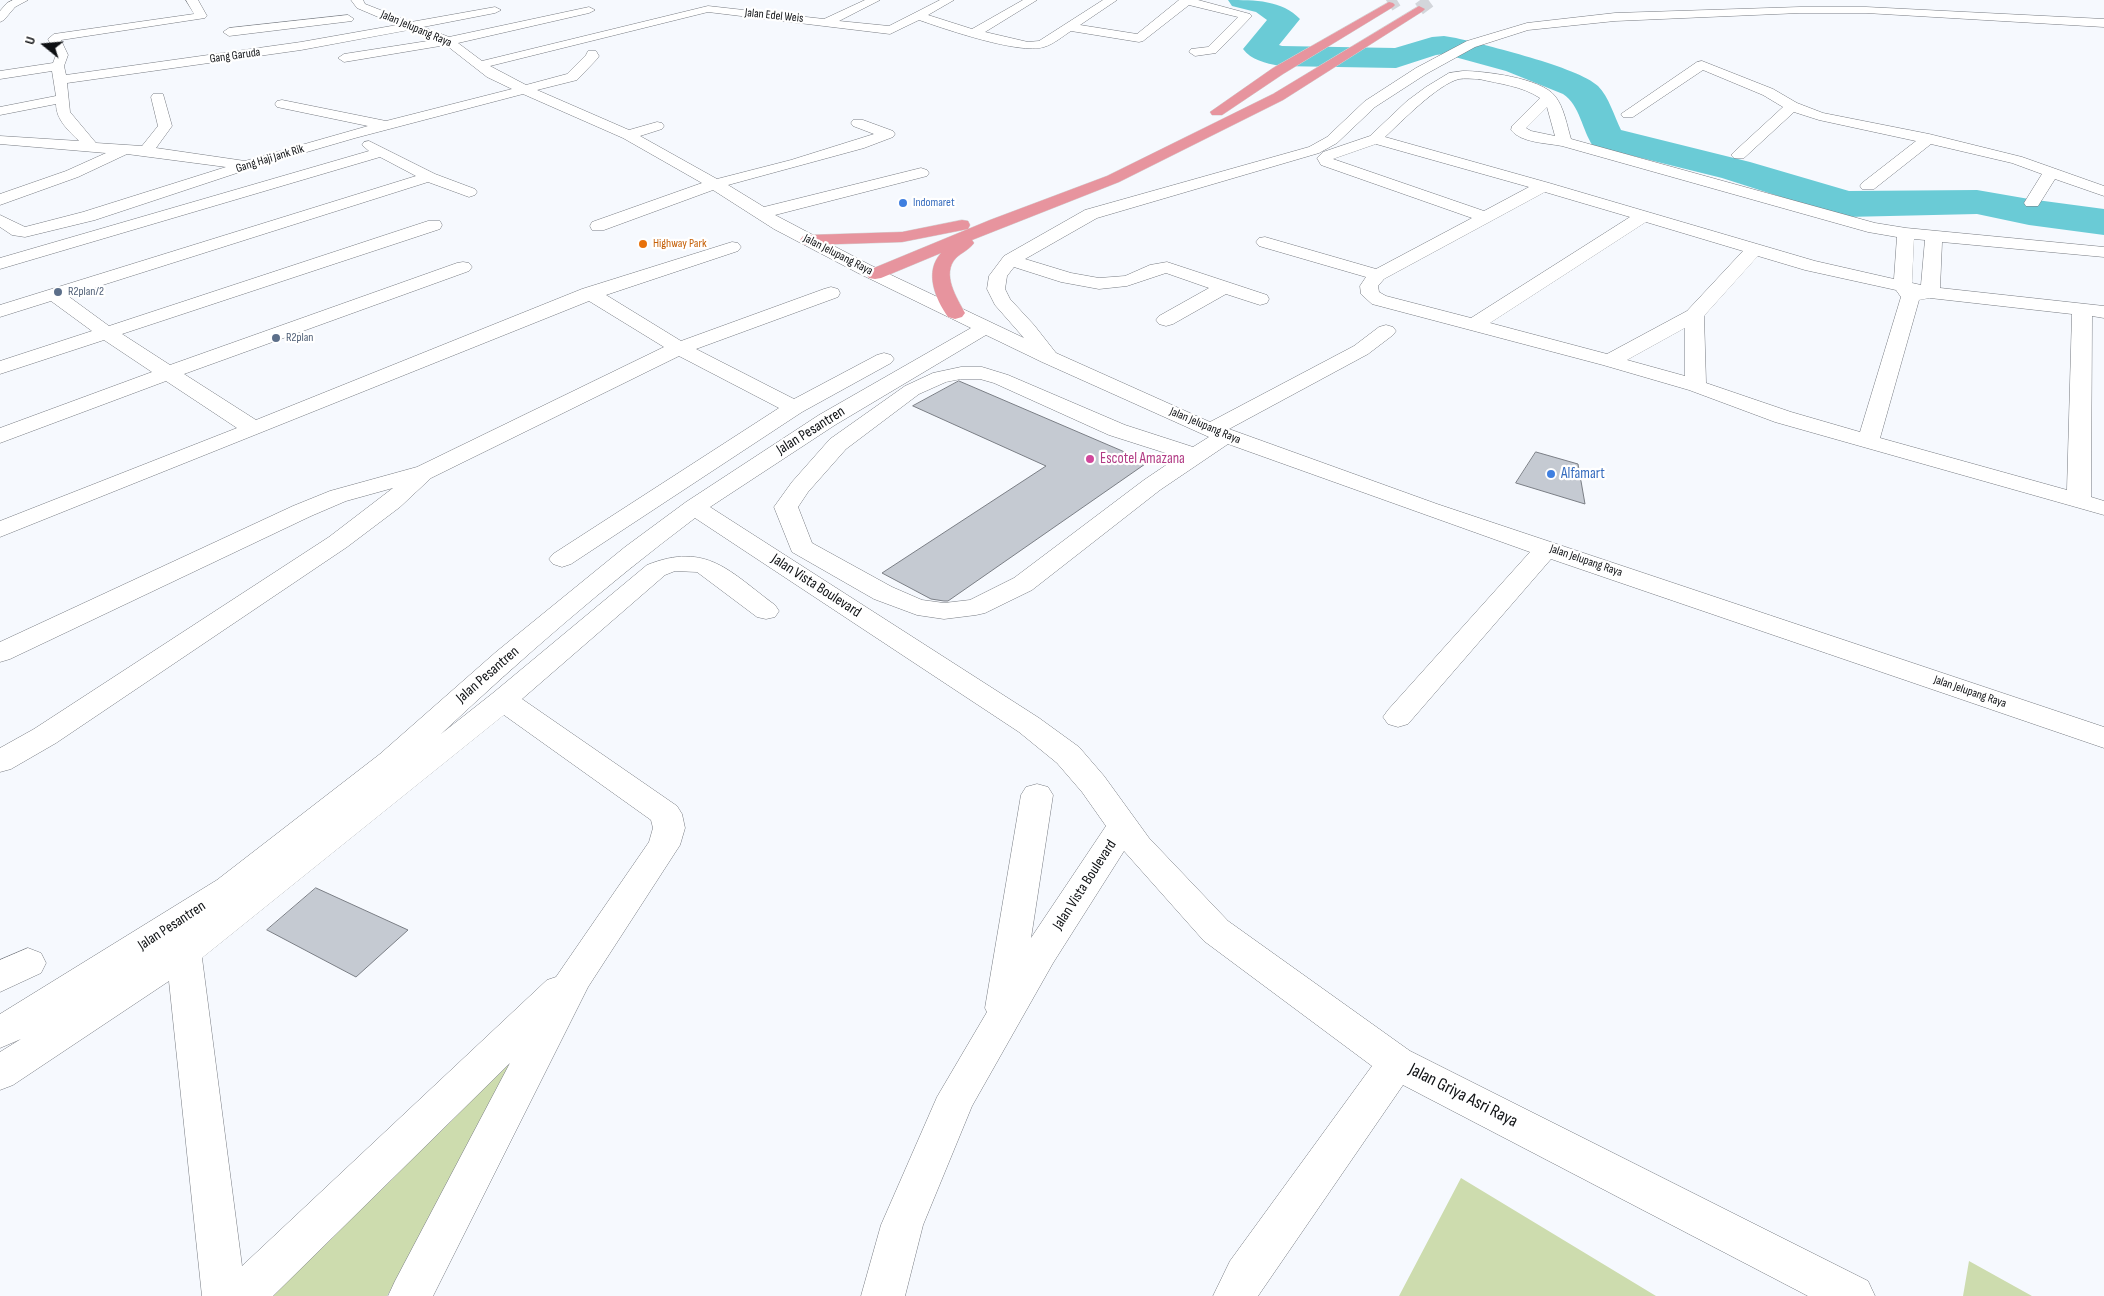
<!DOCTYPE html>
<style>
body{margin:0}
#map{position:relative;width:2104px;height:1296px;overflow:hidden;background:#f6f9fe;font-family:"Sofia Sans Condensed",sans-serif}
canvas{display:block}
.north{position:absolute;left:20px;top:20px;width:50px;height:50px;-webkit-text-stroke:4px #fff;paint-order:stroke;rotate:287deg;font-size:14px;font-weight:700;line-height:20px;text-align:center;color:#0e1013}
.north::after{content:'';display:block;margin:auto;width:18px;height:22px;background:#0e1013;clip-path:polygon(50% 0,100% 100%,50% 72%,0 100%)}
</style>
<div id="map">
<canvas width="2104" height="1296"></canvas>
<div class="north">U</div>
</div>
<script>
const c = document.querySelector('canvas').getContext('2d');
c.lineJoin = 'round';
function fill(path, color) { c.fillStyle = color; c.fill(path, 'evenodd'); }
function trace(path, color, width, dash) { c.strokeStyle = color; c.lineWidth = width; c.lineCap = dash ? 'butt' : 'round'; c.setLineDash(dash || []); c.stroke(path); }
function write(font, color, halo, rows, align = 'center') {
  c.font = font + ' "Sofia Sans Condensed",sans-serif'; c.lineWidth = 4.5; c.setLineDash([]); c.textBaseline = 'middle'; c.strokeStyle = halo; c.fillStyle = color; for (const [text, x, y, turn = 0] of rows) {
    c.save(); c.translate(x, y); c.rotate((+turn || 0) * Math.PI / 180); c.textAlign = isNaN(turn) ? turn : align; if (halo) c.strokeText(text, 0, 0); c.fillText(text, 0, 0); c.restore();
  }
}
fill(new Path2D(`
 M575,974L387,1296H255Z
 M1461,1178L1656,1296H1399Z
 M1969,1261L2032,1296H1963Z`), '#cddcae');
fill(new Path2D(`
 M1228,0C1255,0 1282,0 1300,19L1279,45L1282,46L1395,48L1432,37L1444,36L1456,38C1485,45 1578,67 1598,86C1609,97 1614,116 1621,130L1750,162L1849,191L1977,190L2029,199L2104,209V235L2029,225L1977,214L1846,217L1831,213L1722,178L1593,146C1582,130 1580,105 1563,94L1506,71L1444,54L1436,55L1396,68L1279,66C1266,63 1251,60 1243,49L1267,20L1256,12L1232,6Z`), '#6acbd6');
const building = new Path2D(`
 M959,381L1148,462L948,601H944L931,599L882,573L1046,466L913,406Z
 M1536,452L1578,464L1585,504L1516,483Z
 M316,888L408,930L356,977L267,930Z`);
fill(building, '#c5cad2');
trace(building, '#7a7e85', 1);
trace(new Path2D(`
 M1389,5L1397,0
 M1419,9L1431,0`), '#d3d6db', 13, [13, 6]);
const minor = new Path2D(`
 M13,0H28L15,7L4,20L0,22V11L7,3Z
 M186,0H198L207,16L205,18L61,40L68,55L64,66L66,75L301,42L397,25L357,8L351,0H363L365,4L411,22L495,7L501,10L495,13L423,27L449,37L589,7L595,10L589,13L458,43L482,61L708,6L824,19L865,0H880L839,21L889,26L940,0H954L928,15L972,29L1023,0H1037L985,32L1028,42L1039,41L1103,0H1117L1080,25L1137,34L1179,0H1198L1250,14L1252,16L1250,18L1216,53L1195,56L1189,52L1191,49L1208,47L1238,17L1189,5L1143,41L1139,42L1071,31C1063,36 1054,44 1044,47C1020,55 945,29 919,20L890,34L708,12L490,66L526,85L567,74L586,55L588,51H596L599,56L597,59L577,80L537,90L629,130L657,122L662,123L664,126L662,129L640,136L717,179L791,160L874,134L853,126L851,123L853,120H863L893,131L895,134L893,137L864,148L728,185L764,207L921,168L927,170L929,173L927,176L775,215L870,265L1024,338L995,305L987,289L989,276L1004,256L1085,210L1309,147L1327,137L1365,101L1416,68L1467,41L1527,23L1615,13L1800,7H1866L2104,19V27L1866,13H1800L1615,21L1528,30L1475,47L1426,74L1375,107L1337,143L1319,153L1097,218L1025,259L1071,273L1099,278L1125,276L1150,265L1167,262L1267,295L1269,299L1267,303L1260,305L1226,294L1173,324L1166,326L1159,324L1156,320L1159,316L1209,288L1166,273L1127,286L1099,289L1061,282L1014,267L1007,276L1005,289L1010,299L1034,325L1056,353L1210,422L1354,346L1379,327L1386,325L1393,327L1396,331L1393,335L1368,354L1229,429L1437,504L2104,727V748L1551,559L1408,724L1398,727L1388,724L1383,717L1388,710L1530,552L1228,444L1160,490L1032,590L985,613L976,615L944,619L917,615L874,599L792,552L774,507L792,482L830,439L905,386L933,373L961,367H982L1008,375L1125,425L1193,447L1209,437L1042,362L986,335L835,425L710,507L1039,718L1079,747L1104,776L1149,838L1228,921L1410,1051L1868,1281L1875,1296H1808L1403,1085L1258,1296H1213L1230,1261L1372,1066L1204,941L1124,851L1053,963L972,1106L923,1225L905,1296H861L881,1225L937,1097L987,1012L985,1008L1021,795L1026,787L1037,784L1048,787L1053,795L1031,938L1106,826L1082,792L1057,763L1019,732L695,518C606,585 522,658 441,734L493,693L647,565C707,541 730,572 775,605L779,611L775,617L766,619L757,617L697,572L675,571L665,575L522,699L677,806L682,814L685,828L680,845L588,987L433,1296H388L395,1281L510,1063L273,1296H202L169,981L13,1085L0,1090V1052L21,1039L0,1048V1014L217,880L380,754L496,652L625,547L686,502L819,415L971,328L858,273L774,229L713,190L604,230H592L590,226L592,222L702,183L623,138L523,94L355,138L252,168L95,220L25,237L12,235L0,227V215L25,227L83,212L226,167L127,154L78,177L0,205V194L66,171L106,153L0,144V136L79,141C69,131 56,120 56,104L0,115V107L56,96L52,71L0,79V71L53,63L56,55L48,39L54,34L194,14ZM409,30L434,40L344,54L338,58L344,62L446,45L487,77L512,89L386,121L282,100L277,101L275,104L277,107L368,126L245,161L156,148L172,126L163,94H153L151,97L158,126L142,146L96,143L70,112L67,83L301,50ZM961,379H980L994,383L1109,435L1178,457L1144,480L1014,578L970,600L944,603L922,600L892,587L812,543L798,507L808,492L846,449L919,394L946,382ZM504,715L651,820L653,828L649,842L556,977L547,980L242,1266L202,958Z
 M348,15L354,19L352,21L229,36L223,32L229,28Z
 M1702,61L1773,89L1797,103L1823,113L1929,134L2022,157L2104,186V196L2055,179L2038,206H2026L2024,203L2042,174L2012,163L1931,144L1874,189H1862L1860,186L1862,183L1916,141L1819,120L1794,112L1744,158H1734L1731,155L1734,152L1783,107L1763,95L1703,70L1633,117H1623L1621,114L1697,62Z
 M1463,71C1484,71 1541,78 1555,96C1564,107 1567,126 1571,139L1875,223L1906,228L2104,247V257L1942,242L1940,288L2104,306V318L2092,316L2091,497L2104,501V515L1775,422L1689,390L1603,365L1372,304L1361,294L1360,286L1366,277L1259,246L1256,242L1259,238L1265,237L1376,269L1472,218L1321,165L1317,158L1323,152L1370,136L1407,101L1426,87L1449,73ZM1479,79C1500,84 1522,86 1540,98L1512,126L1511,130C1521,143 1547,143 1562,146L1868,232L1897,237L1894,279L1815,261L1549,183L1385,137C1401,122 1438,84 1459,79C1465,78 1473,79 1479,79ZM1547,107L1555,136L1531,131L1526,128ZM1376,144L1529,187L1484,211L1333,159ZM1545,192L1630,217L1471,318L1386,296L1379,292L1378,286L1384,279ZM1646,222L1743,251L1687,311L1607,354L1490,323ZM1914,239L1925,240L1921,285L1912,283ZM1758,256L1805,270L1896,290L1901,297L1860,432L1791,412L1706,383L1704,316ZM1930,298L2072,314L2067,490L1880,438L1919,300ZM1685,328V376L1627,360Z
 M369,141L435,174L475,189L477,192L475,195L469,197L428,182L68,296L109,326L428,221H440L442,225L440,229L122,334L170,365L457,263L463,262L469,263L472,267L469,271L184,374L256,420L582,289L732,242L738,243L741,247L738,251L606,295L681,341L824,289L831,287L838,289L840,293L838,297L696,349L794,399L877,355L884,353L891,355L894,359L891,363L802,412L571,564L562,567L553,564L549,559L553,554L779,408L679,356L431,478L400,507L347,547L56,743L11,769L0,772V748L34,729L329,537L393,488L346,501L311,516L10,659L0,662V642L293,506L330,491L417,467L664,347L589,301L0,537V521L237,428L166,381L0,443V428L152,372L104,340L0,374V361L92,331L51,301L0,317V305L416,176L380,157L0,269V258L369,151L362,145L364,142Z
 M28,948L41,953L46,963L41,973L0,992V960Z`);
const highway = new Path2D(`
 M1389,2L1393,3L1395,5L1393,7L1283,74L1222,115H1212L1210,112L1273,68Z
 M1419,6L1425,9L1423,11L1283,100L1119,182L972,240L974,243C969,250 961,253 956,258C941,274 957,298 965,313L962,317L955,319L948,317C935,298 924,272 941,253L881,278L875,279L869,278L866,274L869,270L990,220L1107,176L1273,94Z
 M962,220L968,221L970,225L968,229L902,242L809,245L803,244L800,240L803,236L809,235L902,232Z`);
trace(minor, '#777b82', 1);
trace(highway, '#d4d4d5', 1);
fill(minor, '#fff');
fill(highway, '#e7949e');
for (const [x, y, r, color] of [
 [903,203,5,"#3f7fe0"],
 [643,244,5,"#e8710a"],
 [58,292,5,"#5c6f8a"],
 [276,338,5,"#5c6f8a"],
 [1090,459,5,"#d1479c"],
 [1551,474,5,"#3f7fe0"]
]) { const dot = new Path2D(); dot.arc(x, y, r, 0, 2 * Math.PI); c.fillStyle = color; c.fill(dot); trace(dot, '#fff', 2); }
write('12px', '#0e1013', '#fff', [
 ["Jalan Edel Weis",774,16,6],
 ["Jalan Jelupang Raya",416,29,23],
 ["Gang Garuda",235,56,-8],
 ["Gang Haji Jank Rik",270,159,-17],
 ["Jalan Jelupang Raya",838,255,27],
 ["Jalan Jelupang Raya",1205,426,23],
 ["Jalan Jelupang Raya",1586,561,19],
 ["Jalan Jelupang Raya",1970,692,19]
]);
write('12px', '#366cbe', '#fff', [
 ["Indomaret",913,203]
], 'left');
write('12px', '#c56008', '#fff', [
 ["Highway Park",653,244]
], 'left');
write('12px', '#4e5e75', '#fff', [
 ["R2plan/2",68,292],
 ["R2plan",286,338]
], 'left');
write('15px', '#0e1013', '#fff', [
 ["Jalan Pesantren",811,431,-32],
 ["Jalan Vista Boulevard",816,586,33],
 ["Jalan Pesantren",488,675,-41],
 ["Jalan Vista Boulevard",1085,885,-57],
 ["Jalan Pesantren",172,926,-33]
]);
write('15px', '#b23c85', '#fff', [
 ["Escotel Amazana",1100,459]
], 'left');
write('15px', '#366cbe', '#fff', [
 ["Alfamart",1561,474]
], 'left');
write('18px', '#0e1013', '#fff', [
 ["Jalan Griya Asri Raya",1463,1096,27]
]);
</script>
